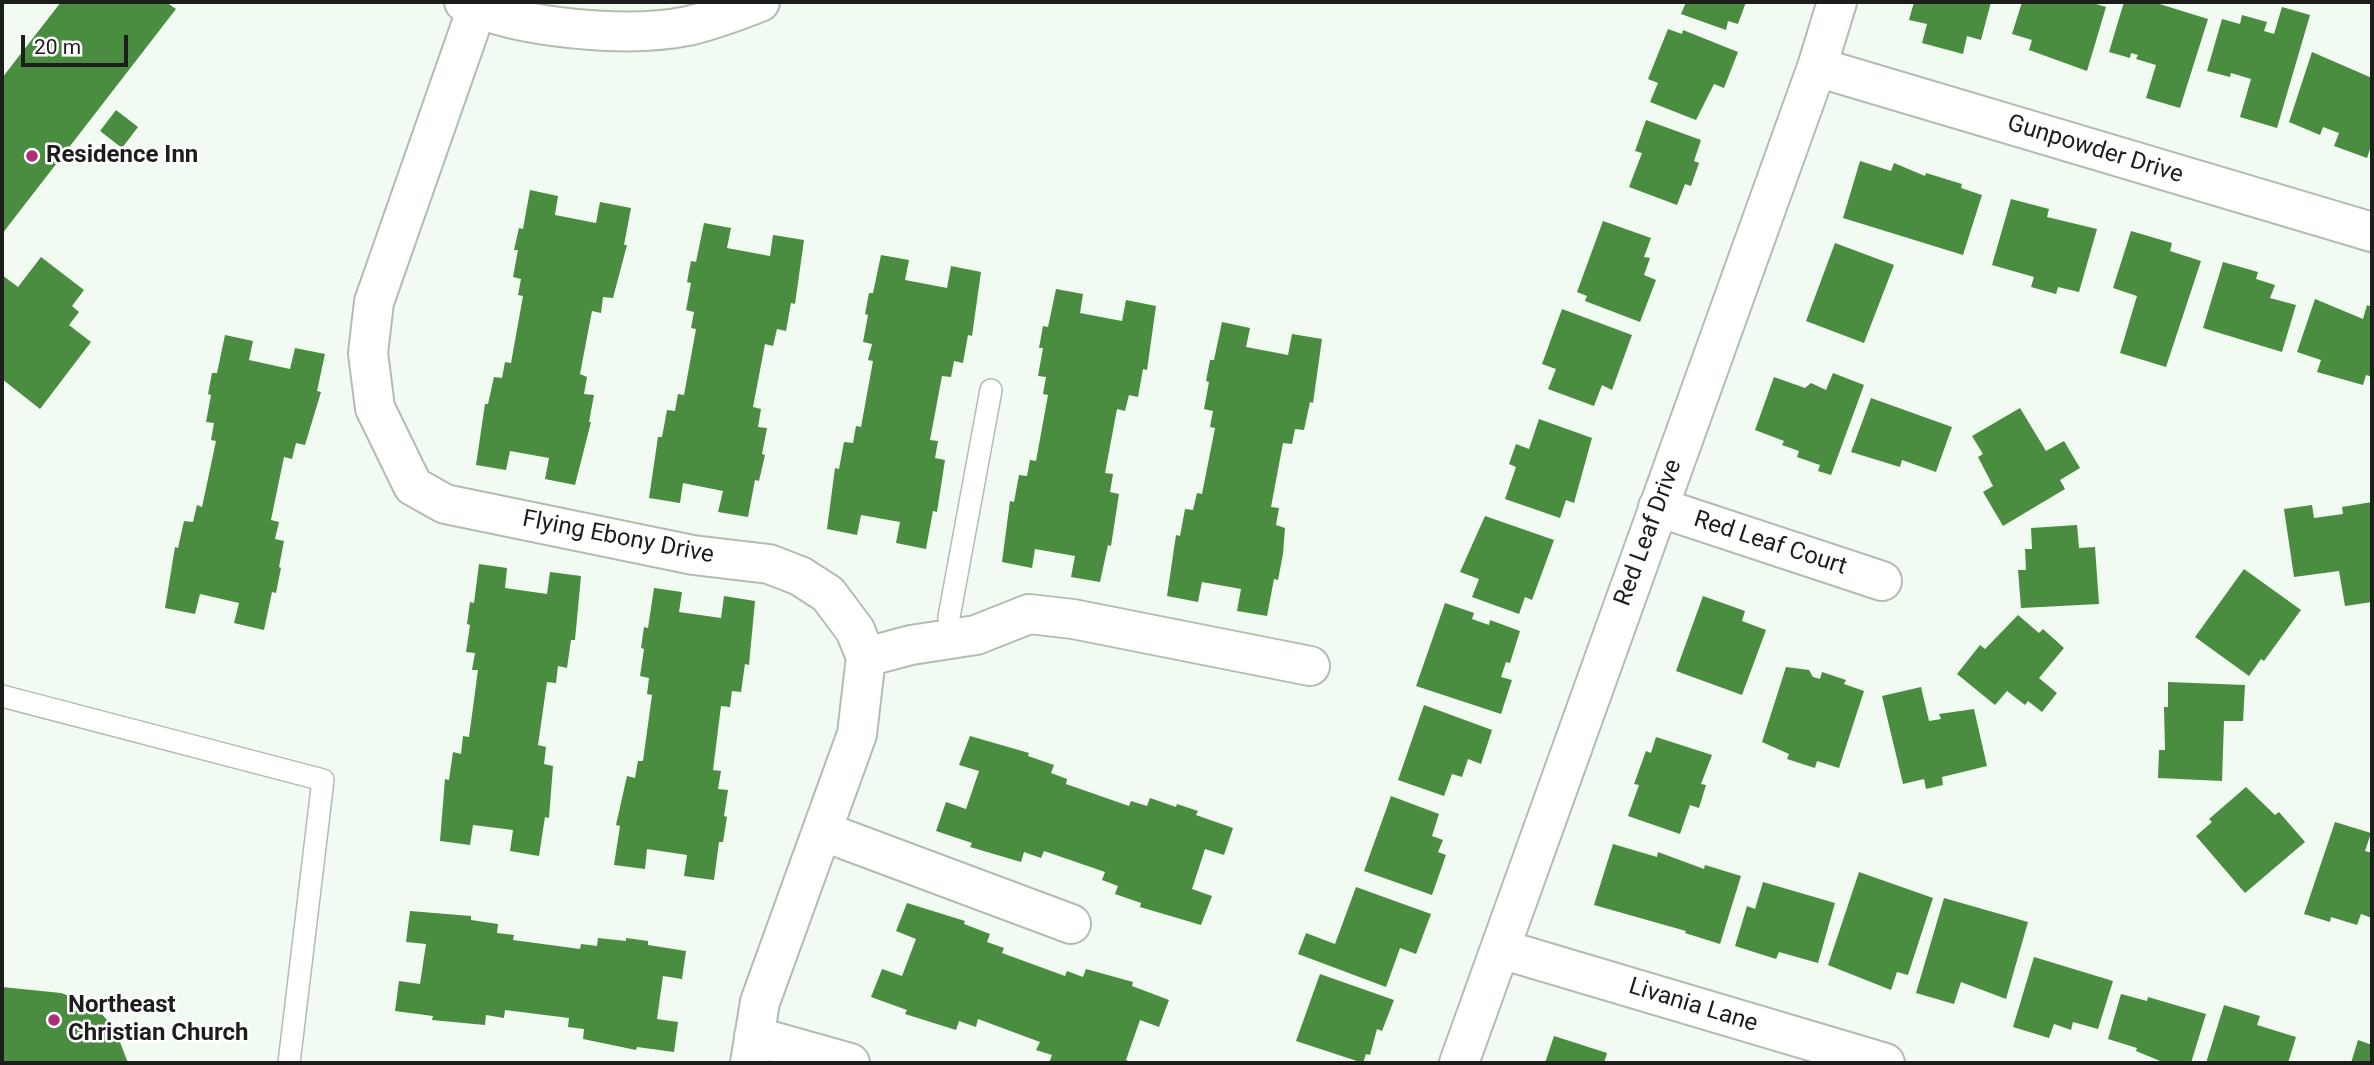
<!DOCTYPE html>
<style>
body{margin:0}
#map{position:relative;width:2374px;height:1065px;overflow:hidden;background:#f2fbf1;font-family:Roboto,sans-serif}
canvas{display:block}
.frame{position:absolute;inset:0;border:4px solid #1b1e1b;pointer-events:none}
.scale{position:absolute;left:21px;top:35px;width:107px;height:32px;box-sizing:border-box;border:4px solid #1b1e1b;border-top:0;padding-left:9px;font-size:21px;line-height:24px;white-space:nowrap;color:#1b1e1b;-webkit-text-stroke:5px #fff;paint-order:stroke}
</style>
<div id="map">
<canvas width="2374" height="1065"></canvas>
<div class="frame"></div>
<div class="scale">20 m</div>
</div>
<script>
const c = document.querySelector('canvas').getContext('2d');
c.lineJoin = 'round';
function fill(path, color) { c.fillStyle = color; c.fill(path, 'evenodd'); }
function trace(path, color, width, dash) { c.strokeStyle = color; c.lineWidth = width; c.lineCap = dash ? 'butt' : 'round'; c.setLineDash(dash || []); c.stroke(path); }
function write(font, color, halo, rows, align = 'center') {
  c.font = font + ' Roboto,sans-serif'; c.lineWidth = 5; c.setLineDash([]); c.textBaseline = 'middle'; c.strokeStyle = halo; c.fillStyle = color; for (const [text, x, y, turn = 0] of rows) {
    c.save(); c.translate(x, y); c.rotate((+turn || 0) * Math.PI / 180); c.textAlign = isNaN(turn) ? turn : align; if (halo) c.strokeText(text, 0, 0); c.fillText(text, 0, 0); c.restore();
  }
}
fill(new Path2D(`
 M61,2H166L176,9L2,234V78Z
 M1686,2H1746L1738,24L1728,21L1726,30L1681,14Z
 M1914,2H1991L1981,40L1967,36L1963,54L1922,43L1927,24L1909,20Z
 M2022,2H2090L2106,7L2087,71L2029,50L2032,40L2012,34Z
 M2124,2H2153L2208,19L2180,108L2146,98L2156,65L2136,59L2138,55L2131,53L2130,58L2109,52Z
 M2282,7L2310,15L2277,128L2240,117L2251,79L2231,73L2230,77L2207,71L2222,19L2240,24L2242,15L2267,22L2264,31L2274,34Z
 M1668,29L1682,34L1683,30L1738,52L1724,88L1714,84L1696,120L1650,102L1658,83L1648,79Z
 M2312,52L2372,78V143L2367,158L2334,146L2339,133L2323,127L2320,135L2289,122Z
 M116,110L138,127L122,148L100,131Z
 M1646,120L1701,140L1694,161L1699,163L1691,186L1685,184L1677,205L1629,187L1642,153L1635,151Z
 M1860,161L1891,171L1894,163L1925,176L1926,173L1962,184L1961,188L1982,195L1963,255L1843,218Z
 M530,190L558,196L555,215L596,223L600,202L631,208L624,245H627L613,298L603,297L601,313L592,311L580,374L587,377L584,394L594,395L589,422H591L575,485L545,479L549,458L510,451L506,470L476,465L485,404H488L494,377L502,378L505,362L511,363L523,296L518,295L521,279L513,277L518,250H514L519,228L523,229Z
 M2011,199L2049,209L2047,217L2097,229L2079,292L2058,287L2056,294L2031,287L2034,277L1992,265Z
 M1603,221L1651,238L1644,257L1650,258L1644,275L1656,280L1640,322L1585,301L1587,296L1577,292Z
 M704,223L731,228L727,248L770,256L773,235L804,240L795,304L791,303L786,331L777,329L773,346L765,344L753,407L761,409L758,427L767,428L762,454L765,455L759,481L755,480L748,517L718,512L723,491L683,483L680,503L649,498L658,437H662L667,410L675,411L678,394L684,395L696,329L691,328L694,312L686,310L691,283L687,282L691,261L696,262Z
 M2131,231L2172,243L2170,251L2201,261L2166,367L2120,353L2137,296L2113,288Z
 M1835,243L1894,265L1864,343L1806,321Z
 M881,255L909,260L905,280L947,288L951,266L981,272L972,336L968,335L963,363L954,361L951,377L942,376L930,440L938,441L935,458L945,460L937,512L933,511L926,549L896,543L900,522L861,515L857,535L827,529L835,468L839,469L844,442L853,443L856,426L861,427L873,361L868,360L872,344L863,342L868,315L865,314L869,293H873Z
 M41,257L84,290L72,306L79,312L69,325L91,342L40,409L2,379V275L18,287Z
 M2223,262L2258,272L2256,279L2275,285L2270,298L2296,305L2282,352L2203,328Z
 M1056,289L1083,294L1080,313L1122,321L1126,300L1156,306L1147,370L1143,369L1138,397L1129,395L1125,411L1117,409L1105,473L1113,474L1110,492L1119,494L1111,546L1108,545L1100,582L1071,577L1075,556L1035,549L1032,568L1002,562L1010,501L1014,502L1019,475L1027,476L1030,460L1036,461L1048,395L1043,394L1046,377L1038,376L1043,348H1039L1043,326L1048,327Z
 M2315,299L2363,319L2367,305L2372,307V377L2366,375L2363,385L2317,372L2321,360L2297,352Z
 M1562,309L1632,335L1612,390L1602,385L1594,406L1548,389L1556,369L1542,364Z
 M1222,322L1250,328L1246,347L1288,355L1292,334L1322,339L1313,403L1310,402L1304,430L1295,429L1292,444L1283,443L1271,507L1279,508L1276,525L1285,528L1283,554L1278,580L1274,579L1267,616L1237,611L1241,589L1202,582L1198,602L1167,596L1176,535L1180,536L1185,509L1193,510L1197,493L1202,494L1215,428L1210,427L1213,411L1204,409L1209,382L1206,381L1210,360H1214Z
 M225,335L253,341L249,360L290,369L295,348L325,354L317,391L321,392L305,445L296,443L292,459L284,457L271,520L279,522L275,539L284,541L279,567L281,568L276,593L272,592L264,630L234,623L239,603L200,594L195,614L165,608L175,547L178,548L184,521L193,522L197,505L202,507L216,441L211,440L214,423L206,422L211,395L208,394L212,373H217Z
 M1833,373L1864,385L1831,475L1818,471L1820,465L1797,457L1799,451L1782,445L1784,441L1755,430L1774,377L1805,388L1811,383L1826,390Z
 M1871,398L1952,427L1936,472L1902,460L1900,467L1851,452Z
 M2020,408L2046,451L2064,441L2080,468L2060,480L2065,489L2003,526L1983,492L1993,486L1978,457L1983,454L1972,436Z
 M1539,419L1592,438L1574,503L1566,500L1560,518L1505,499L1516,467L1509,464L1516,444L1529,449Z
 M2372,502V602L2345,606L2339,571L2294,577L2284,509L2312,505L2314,518L2343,514L2342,507Z
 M1485,516L1554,540L1532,600L1525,597L1519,614L1472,597L1479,579L1460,572Z
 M2077,525L2079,548L2095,547L2099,604L2021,608L2018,570H2026L2025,549H2032L2031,528Z
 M479,564L507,568L505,588L547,594L550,572L581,576L575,640H571L567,668L558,666L556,683L547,682L538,745L546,747L544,764L553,766L549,818L545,817L539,856L510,851L513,830L473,825L470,845L440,841L445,779L449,780L453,752L461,754L463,736L469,737L478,670H472L475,653L466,652L470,625L467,624L470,602L474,603Z
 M2244,569L2301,610L2264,661L2261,659L2249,676L2195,637Z
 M654,588L682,592L679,612L721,618L724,596L755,601L749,665L745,664L741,692L732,691L730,707L721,706L713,770L721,771L718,789L728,790L724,816L727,817L723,842H719L714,880L684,876L687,855L647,849L645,869L614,865L620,826L616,825L627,776L635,778L638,761H643L652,695L647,694L649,678L640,676L644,649L641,648L644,627L648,628Z
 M1703,596L1745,611L1742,621L1766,630L1742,695L1676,671Z
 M1445,603L1474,613L1472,619L1489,625L1490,620L1520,631L1510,663L1506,662L1501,677L1512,680L1501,714L1416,686Z
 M2018,615L2039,633L2043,629L2064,648L2039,678L2057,693L2042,712L2028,701L2025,705L2007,691L1995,705L1957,674L1980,645L1985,649Z
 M1786,667L1809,670L1813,677L1820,679L1822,672L1846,680L1844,684L1864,691L1839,768L1817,761L1815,768L1787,759L1789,754L1762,742Z
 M2168,682L2245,685L2243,721H2224L2222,781L2158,778L2159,750H2165L2164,707H2168Z
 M1921,687L1929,721L1941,719L1939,714L1974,709L1987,766L1942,777L1943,785L1926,789L1924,779L1903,784L1882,696Z
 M1424,705L1492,730L1481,764L1468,759L1462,777L1452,774L1444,796L1398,780Z
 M970,736L1029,753L1028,756L1054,765L1051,773L1067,779L1066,784L1129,806L1131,801L1147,806L1150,798L1176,807L1177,804L1198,811L1196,815L1233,828L1224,855L1205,849L1192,889L1212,896L1201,925L1140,907L1141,903L1115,894L1118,886L1102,880L1105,872L1044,851L1041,858L1024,852L1021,862L970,847L972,843L936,831L946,802L966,809L979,771L959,765Z
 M1656,737L1712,755L1701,784L1706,785L1699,808L1690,805L1680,834L1628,816L1639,785L1634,784L1646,751L1651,753Z
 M2246,787L2275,815L2279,812L2305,842L2245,893L2196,836L2212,822L2209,819Z
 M1391,796L1439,814L1432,836L1443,840L1438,852L1446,855L1432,895L1364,871Z
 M2335,822L2371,833L2365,851L2372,853V918L2361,914L2357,925L2331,917L2330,922L2304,914Z
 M1613,844L1657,857L1658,852L1704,869L1705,865L1741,876L1720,944L1685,933L1686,931L1594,905Z
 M1859,872L1933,898L1908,975L1897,972L1891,990L1828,965Z
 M1763,882L1835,903L1818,963L1779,952L1776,959L1735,946L1747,906L1755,909Z
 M1356,887L1431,914L1416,954L1400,948L1386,987L1298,954L1306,933L1335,944Z
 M1944,898L2028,922L2006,999L1961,982L1954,1004L1916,993Z
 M907,903L965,921L964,924L990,934L987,942L1004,948L1002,953L1065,976L1067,971L1083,977L1086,969L1133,982L1132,986L1169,1000L1159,1027L1140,1020L1126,1060L1133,1063H1049L1052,1055L1036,1050L1040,1042L978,1019L976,1027L959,1021L956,1030L905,1014L907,1010L871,997L882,969L902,976L916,939L896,931Z
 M410,911L471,916V920L498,924L497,933L514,935L513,940L580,949L581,944L597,946L598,938L626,941V938L648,941V945L686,951L682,979L663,976L657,1019L678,1022L674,1052L637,1047L636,1050L583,1039L584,1029L568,1027L569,1018L505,1010L504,1018L486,1015L485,1025L432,1020L433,1016L395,1011L399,981L420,984L426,944L406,942Z
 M2034,957L2113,981L2098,1029L2073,1022L2071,1030L2054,1024L2049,1038L2013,1027Z
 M1320,974L1394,1000L1382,1031L1377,1029L1370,1055L1366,1054L1363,1063L1296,1041Z
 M2,987L61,993L83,1001L99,1011L115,1029L128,1063H2Z
 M2121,994L2147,1001L2148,997L2206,1014L2191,1063H2165L2136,1051L2137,1048L2108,1039Z
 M2224,1005L2260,1016L2257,1025L2296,1037L2288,1063H2206Z
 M1554,1036L1607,1053L1604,1063H1545Z
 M2358,1040L2372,1045V1063H2351Z`), '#4a8c40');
const service = new Path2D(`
 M951,640L949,617L991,390
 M2,696L323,780L289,1063`);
const minor = new Path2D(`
 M464,2C518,29 629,38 688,26C713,20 737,11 760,2
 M477,8L374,302L368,353L375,408L413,486L445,504L693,555L769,564L800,576L828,594L855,630L866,657L857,734L760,1002L750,1063
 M1817,67L2372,232
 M1658,507L1882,581
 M866,657L911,645L976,635L1029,614L1073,619L1310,666
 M822,831L1071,924
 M1501,949L1885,1063
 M754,1036L850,1063
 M1459,1063L1817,67L1837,2`);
trace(service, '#b4bcb2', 24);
trace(minor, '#b4bcb2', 42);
trace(service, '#fff', 21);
trace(minor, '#fff', 38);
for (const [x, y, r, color] of [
 [32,156,7,"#ad2d7b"],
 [54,1020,7,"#ad2d7b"]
]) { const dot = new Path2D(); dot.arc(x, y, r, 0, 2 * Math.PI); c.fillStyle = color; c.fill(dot); trace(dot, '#fff', 2.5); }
write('24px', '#1b1e1b', '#fff', [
 ["Gunpowder Drive",2095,150,17],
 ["Red Leaf Drive",1649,533,-70],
 ["Flying Ebony Drive",618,538,11],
 ["Red Leaf Court",1770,544,18],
 ["Livania Lane",1693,1006,17]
]);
write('bold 24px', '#1b1e1b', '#fff', [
 ["Residence Inn",46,156],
 ["Northeast",68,1006],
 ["Christian Church",68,1034]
], 'left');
</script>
